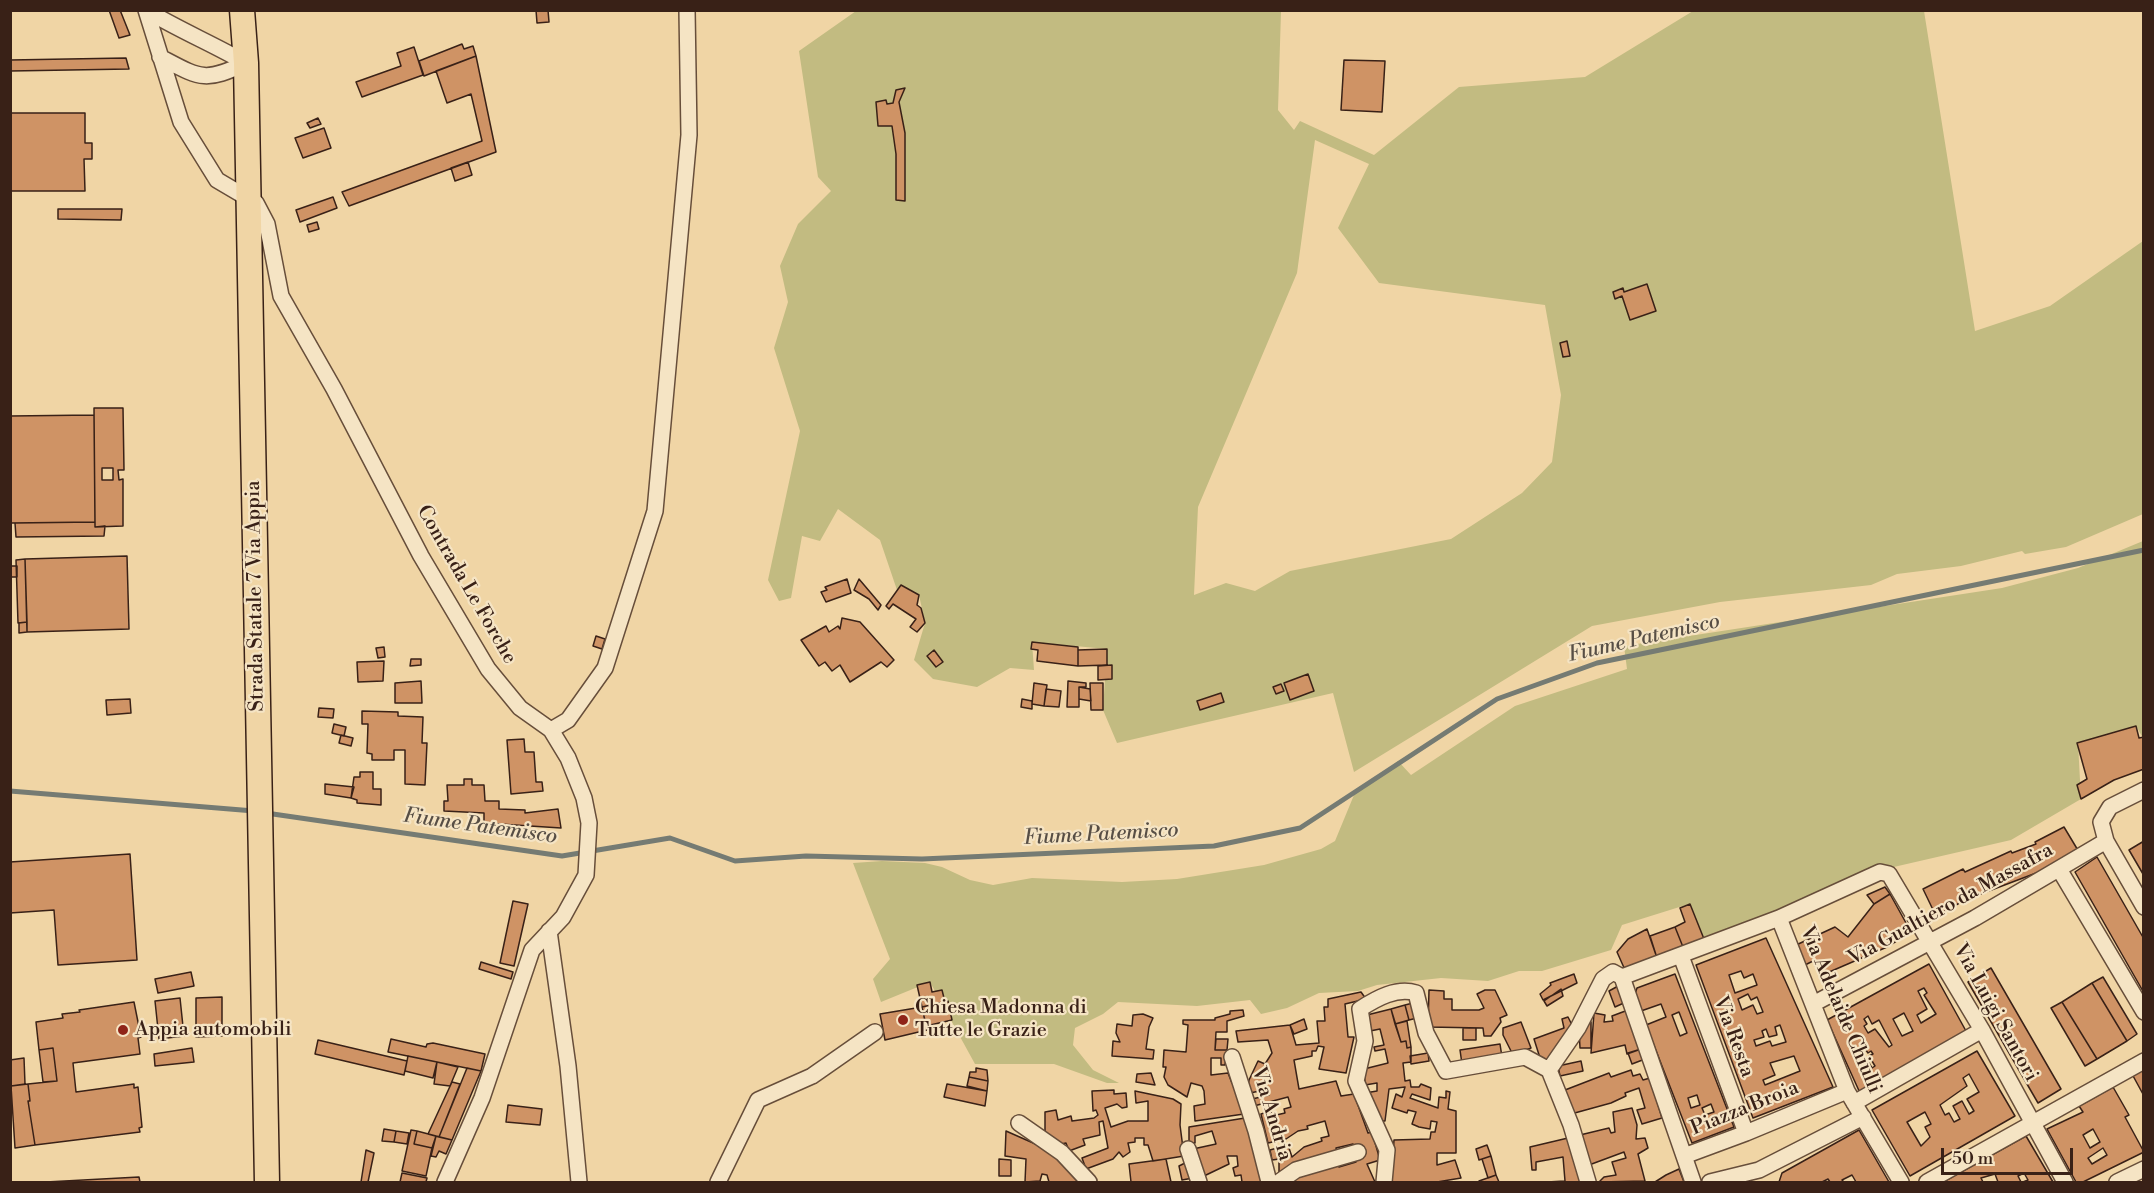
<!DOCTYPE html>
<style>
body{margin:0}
#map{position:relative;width:2154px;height:1193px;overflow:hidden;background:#f0d5a5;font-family:"Libre Bodoni",serif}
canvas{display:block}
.frame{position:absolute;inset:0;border:12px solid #392117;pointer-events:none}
.scale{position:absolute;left:1941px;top:1148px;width:132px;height:27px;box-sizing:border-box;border:3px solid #392117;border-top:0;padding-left:8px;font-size:18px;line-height:21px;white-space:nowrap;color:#392117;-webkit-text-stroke:4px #f5e4c4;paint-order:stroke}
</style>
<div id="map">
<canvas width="2154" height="1193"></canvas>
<div class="frame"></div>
<div class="scale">50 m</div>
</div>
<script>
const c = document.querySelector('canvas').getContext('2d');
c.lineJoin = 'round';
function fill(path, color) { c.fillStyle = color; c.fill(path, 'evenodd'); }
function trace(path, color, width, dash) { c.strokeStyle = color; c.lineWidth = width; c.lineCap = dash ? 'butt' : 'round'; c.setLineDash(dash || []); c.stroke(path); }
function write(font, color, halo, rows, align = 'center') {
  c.font = font + ' "Libre Bodoni",serif'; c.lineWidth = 4.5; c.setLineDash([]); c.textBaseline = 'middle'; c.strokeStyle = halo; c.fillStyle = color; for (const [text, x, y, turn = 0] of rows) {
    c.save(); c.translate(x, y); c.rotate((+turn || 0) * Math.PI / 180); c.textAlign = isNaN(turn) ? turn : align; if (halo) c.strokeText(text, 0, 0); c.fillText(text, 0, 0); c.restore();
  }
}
fill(new Path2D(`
 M856,11H1281L1278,110L1294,130L1300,121L1374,155L1459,87L1585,77L1693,11H1924L1975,331L2050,306L2143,241V514L2066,547L2025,554L2022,551L1961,566L1897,574L1871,585L1720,602L1592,626L1354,772L1333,693L1117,743L1103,710L1107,649L1032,642L1034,670L1010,668L977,687L933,679L914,660L925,623L919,595L897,590L880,540L838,509L820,541L802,536L791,598L779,601L768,580L800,431L774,348L788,302L780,266L798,224L831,191L818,177L799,51ZM1315,140L1369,164L1338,228L1379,283L1545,305L1561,395L1552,462L1522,493L1451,539L1290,571L1255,591L1226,583L1194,595L1198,507L1297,273Z
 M2143,541V738L2136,726L2078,743L2081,799L2011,840L1872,872L1704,939L1689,904L1622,925L1611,950L1542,971H1519L1488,981L1441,978L1377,985L1358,991L1319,993L1287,1008L1261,1014L1250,1000L1197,1006L1118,1002L1103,1014L1075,1028L1073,1045L1093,1070L1119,1083H1107L1054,1064H975L930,982L881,1002L873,979L890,959L853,863L882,861L925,863L942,867L970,880L993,885L1032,878L1122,882L1177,879L1264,865L1321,849L1335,841L1354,795L1398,761L1411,775L1515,706L1627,669L1624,646L2002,588L2078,568Z`), '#c2bb81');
trace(new Path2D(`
 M10,791L254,811
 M266,813L562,856L670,838L735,861L806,856L922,859L1214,846L1300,828L1497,699L1597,663L2144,550`), '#757b73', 5);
const building = new Path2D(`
 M109,10H120L130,35L119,38Z
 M536,10H548L549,22L537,23Z
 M462,44L464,49L473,46L476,56L424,76L419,61Z
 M414,47L423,75L362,97L356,82L401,66L397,53Z
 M476,56L496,152L349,206L342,192L482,141L471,94L447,103L436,71Z
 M126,58L129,69L10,71V60Z
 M1344,60L1385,61L1382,112L1341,110Z
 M905,88L899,102L905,133V201L896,200V154L892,126H878L876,102L886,100L887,104L893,103L896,90Z
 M10,113H85V143H92V159H84L85,191H10Z
 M318,118L321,124L310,128L307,123Z
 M324,128L331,148L303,158L295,138Z
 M468,162L472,175L455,181L451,168Z
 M333,197L337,208L300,222L296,210Z
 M58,209H122L121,220L58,219Z
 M317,222L319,229L309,232L307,225Z
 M1647,284L1656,311L1630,320L1622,296L1615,299L1613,292L1623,288L1624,292Z
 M1567,341L1570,356L1563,357L1560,343Z
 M94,408H123L124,470H118L119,480L123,479V526L95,527ZM102,468H113V480H102Z
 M94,415L95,522L10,523V416Z
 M95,522V527L105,526L104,536L16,537L15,523Z
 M127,556L129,629L27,632L25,559Z
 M25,559L27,622L18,623L16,560Z
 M10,566H17V577H10Z
 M847,579L851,593L826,602L821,592L827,590L825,587Z
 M859,579L881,605L878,610L869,599L854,590Z
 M901,585L919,595L917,605L921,608L925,623L917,632L910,627L916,619L893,604L889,609L886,606Z
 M842,618L860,622L894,660L887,667L881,662L850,682L840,665L832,671L825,662L819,666L801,640L826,626L829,632L838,626L840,629Z
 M27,622V632L19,633V623Z
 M596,636L605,639L602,649L593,646Z
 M1032,642L1078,647V666L1037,661L1038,650L1031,649Z
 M384,647L385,657L378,658L376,648Z
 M1107,649V665L1078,666V650Z
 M934,650L943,662L936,667L927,656Z
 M411,659H421V665L410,666Z
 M384,661L383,681L358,682L357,662Z
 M1112,665V679L1098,680V666Z
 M1308,674L1314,691L1290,700L1284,683Z
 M421,681L422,703H395V683Z
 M1068,681L1086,683V687H1079V707H1067Z
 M1034,683L1047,685L1044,706L1032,704Z
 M1090,683H1103V710H1091Z
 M1281,684L1284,691L1276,694L1273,687Z
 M1079,687L1090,689L1091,701L1079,699Z
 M1046,689L1061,691L1059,707L1044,706Z
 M1221,693L1224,702L1200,710L1197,701Z
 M130,699L131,713L107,715L106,700Z
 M1022,699L1032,701V709L1021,707Z
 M319,708L334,709L333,718L318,717Z
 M362,711L398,712V716L423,717L422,743H427L425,785L405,784V750H394V760H372V754L367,753L368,724H362Z
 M334,724L346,727L344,736L332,733Z
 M2136,726L2139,738L2144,737V769L2114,780L2081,799L2077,785L2087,779L2077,743Z
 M341,735L353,738L351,746L339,743Z
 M524,739L525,752H534L536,782H542L543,791L511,794L507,740Z
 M360,772H373V789H381V805L357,803V800L351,798L354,777H360Z
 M464,779H472V785H484L485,801H499V809L525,810V813L558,809L561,828L484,823V813L444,811V801H448L447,785H464Z
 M325,784L354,787L351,798L325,794Z
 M2064,827L2079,852L2052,867L1965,900L1936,916L1923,889L1963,869L1965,872L2011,851L2012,853L2036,844L2035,842Z
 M2144,841V874H2143L2129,850Z
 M130,854L137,960L58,965L54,910L10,913V862Z
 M2097,857L2144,939V993L2075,872Z
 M1885,887L1890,894L1874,904L1867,895Z
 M1890,894L1911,932L1887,947L1820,976L1813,961L1803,966L1794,946L1835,927L1848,937L1874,904Z
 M513,901L528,904L514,966L500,963Z
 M1690,904L1704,939L1683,947L1675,927L1685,922L1680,908Z
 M1675,927L1683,947L1657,958L1650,936Z
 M1647,929L1657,958L1625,970L1617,952L1628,939Z
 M1766,938L1833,1087L1753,1118L1696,965ZM1741,971L1744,978L1753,974L1757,985L1735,993L1729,975ZM1748,994L1751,1000L1757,997L1763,1012L1757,1014L1753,1005L1742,1010L1738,999ZM1780,1025L1786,1042L1772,1046L1770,1041L1756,1046L1754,1040L1764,1037L1762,1031L1766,1029L1769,1037L1777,1035L1775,1027ZM1794,1056L1800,1071L1765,1085L1763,1080L1775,1075L1770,1063Z
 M481,962L513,972L511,979L479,969Z
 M1929,964L1966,1031L1860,1093L1827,1020ZM1924,988L1927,993L1924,995L1936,1014L1921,1023L1917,1015L1927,1009L1918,991ZM1904,1013L1913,1031L1902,1036L1893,1019ZM1868,1016L1872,1024L1879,1020L1892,1045L1889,1047L1875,1029L1868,1033L1864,1026L1867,1024L1864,1019ZM1863,1046L1868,1053L1871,1051L1873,1054L1869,1056L1875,1066L1872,1068L1866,1058L1863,1060L1859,1055L1864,1053L1860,1048Z
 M1991,968L2061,1089L2038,1103L1968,982Z
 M191,972L194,986L158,993L155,979Z
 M1574,974L1577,983L1543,1000L1540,994L1551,985L1550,983Z
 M1675,974L1734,1127L1692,1143L1646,1025L1666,1017L1661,1004L1641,1011L1635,994L1637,988ZM1679,1012L1687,1033L1680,1036L1672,1015ZM1697,1095L1700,1105L1691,1108L1688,1098ZM1711,1104L1714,1112L1705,1115L1702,1108Z
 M2103,977L2137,1034L2127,1041L2092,983Z
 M930,982L932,992L942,990L945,1002L922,1007L917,985Z
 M2092,983L2127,1041L2097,1059L2062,1002Z
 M1620,985L1626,1002L1615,1007L1609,991Z
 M1561,989L1563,996L1547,1006L1544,1001Z
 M1429,990L1444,991V999H1452V1010H1479L1484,1008L1477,994L1485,990H1495L1507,1015L1500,1018L1501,1022L1491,1036H1484L1483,1028L1428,1027Z
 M1361,992L1366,999L1345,1004L1348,1037H1354L1346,1073L1319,1069L1324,1047L1318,1046L1316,1051H1312V1056L1294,1060L1299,1089L1336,1081L1341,1096L1354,1094L1368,1133L1372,1132L1380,1160L1367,1164L1375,1182H1284L1337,1161L1339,1167L1356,1162L1355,1158L1366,1153L1362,1146L1354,1148L1353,1144L1336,1148L1337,1152L1279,1177V1159L1272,1160L1270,1150L1288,1145L1292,1157L1304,1147L1322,1141L1321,1138L1329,1136L1325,1121L1307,1126L1308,1129L1298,1131L1286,1139L1268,1143L1261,1114L1271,1111L1272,1116L1285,1113L1284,1109L1291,1107L1288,1097L1250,1107L1248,1100L1269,1095L1268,1089L1246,1094L1249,1080L1258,1061L1265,1064L1272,1053L1268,1040L1238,1042L1236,1031L1290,1025L1296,1045L1319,1043L1317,1021H1325L1324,1007H1328V999Z
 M222,997V1036L196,1037V998Z
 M180,998L184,1036L159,1039L155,1001Z
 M948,1001L952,1020L926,1026L922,1007Z
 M134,1002L141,1037L138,1038L140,1054L73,1063L76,1092L134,1084V1088L138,1087L142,1127L139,1128L140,1132L35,1145L28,1101H30L28,1084L57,1081L53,1048L39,1050L36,1022L63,1018L62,1014L80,1012L79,1010Z
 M2062,1002L2097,1059L2085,1066L2051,1008Z
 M1413,1003L1417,1018L1409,1020L1405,1005Z
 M1405,1005L1409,1020L1395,1024L1391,1009Z
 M922,1007L927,1030L885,1040L880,1014Z
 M1391,1009L1401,1042L1406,1041L1407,1048L1411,1047V1062L1403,1063L1405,1081L1410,1080L1411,1087H1419L1421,1084L1431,1088L1430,1100L1412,1094L1410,1098L1438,1108L1439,1097L1446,1098V1091L1450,1092L1448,1109L1456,1111V1153H1437V1165L1455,1160L1461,1178L1437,1182H1391L1394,1140L1430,1139L1431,1132H1435L1437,1122L1431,1121L1430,1129L1419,1127L1412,1124L1416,1112L1408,1110L1407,1113L1392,1108L1396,1094L1402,1097L1405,1087L1389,1089L1385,1121H1376L1365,1093L1377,1091V1083L1365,1085L1364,1069L1388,1063L1385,1049L1375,1051L1374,1047L1384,1045L1380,1029L1370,1031L1367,1015Z
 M1243,1010L1244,1016L1227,1021V1032H1216L1215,1050H1227L1225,1065H1221V1058H1211V1075L1228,1073L1232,1083L1235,1082L1244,1114L1195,1121L1194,1106L1205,1104L1204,1091L1202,1086L1191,1083L1187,1097L1168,1085L1164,1077L1166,1067H1163L1164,1050L1186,1052L1188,1025L1183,1024V1020H1215V1018L1230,1014V1011Z
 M1628,1010L1641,1049L1627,1054L1625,1045L1591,1053L1594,1013L1605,1015L1604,1022L1613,1021L1612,1016Z
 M1143,1014L1153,1018L1149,1027L1146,1049L1154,1050L1153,1059L1112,1056L1113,1041L1120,1042L1116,1033L1117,1024L1132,1026L1133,1015Z
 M1568,1017L1574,1029L1545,1062L1540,1058L1534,1039L1564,1028L1562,1019Z
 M1587,1018L1591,1022V1048H1580L1579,1030Z
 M1304,1019L1307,1029L1294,1034L1290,1025Z
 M1407,1021L1411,1047L1407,1048L1406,1041L1401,1042L1395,1024Z
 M1521,1022L1531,1048L1513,1055L1503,1035V1028Z
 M1463,1028H1476V1040H1463Z
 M391,1039L426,1047L427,1044L433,1043L485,1054L481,1071L388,1052Z
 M1216,1039H1228L1227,1050H1215Z
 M318,1040L407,1061L404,1075L315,1054Z
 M1500,1044L1502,1057L1462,1064L1460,1050Z
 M53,1048L57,1081L43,1082L39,1050Z
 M192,1048L194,1062L155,1066L154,1054Z
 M1641,1049L1645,1059L1632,1064L1628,1053Z
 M1977,1051L2015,1116L1910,1176L1872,1110ZM1969,1074L1979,1092L1967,1099L1974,1111L1969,1114L1962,1101L1953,1106L1960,1119L1954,1122L1949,1113L1945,1115L1940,1105L1967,1086L1963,1078ZM1925,1112L1931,1124L1925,1127L1930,1137L1921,1146L1907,1122Z
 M1428,1053L1429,1061L1411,1064L1410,1056Z
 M408,1056L437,1062L433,1078L405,1071Z
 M24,1058L25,1084L11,1086L10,1060Z
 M1581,1061L1583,1071L1560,1076L1558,1066Z
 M437,1062L458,1067L450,1086L434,1084Z
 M2144,1067V1096L2132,1074Z
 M467,1068L481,1071L452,1140L439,1137Z
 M976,1068L987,1070L988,1081L969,1077L970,1072H976Z
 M1631,1070L1633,1076L1640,1074L1643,1080L1650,1078L1662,1118L1642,1124L1637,1110L1645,1108L1639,1088L1625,1093L1626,1096L1611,1103L1571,1114L1565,1090L1609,1073L1611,1077Z
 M1151,1073L1155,1085L1136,1082L1137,1074Z
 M969,1077L988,1081L987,1091L967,1086Z
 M452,1082L460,1084L439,1137L428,1134Z
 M28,1084L30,1101H28L35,1145L15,1148L11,1086Z
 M947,1084L987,1091L985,1106L944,1097Z
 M2113,1087L2129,1115L2125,1117L2144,1152L2083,1182H2076L2047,1129L2083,1112L2079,1106ZM2093,1129L2100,1142L2090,1148L2083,1135ZM2103,1148L2107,1155L2092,1164L2088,1158Z
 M1114,1090V1094L1126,1093L1127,1107L1122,1108L1117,1104L1105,1108L1111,1127L1128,1121H1148V1101L1136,1103L1135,1091L1173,1099L1181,1104L1180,1125L1184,1156L1153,1161L1148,1145H1144V1138H1135V1142L1128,1143L1130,1152L1123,1157L1119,1152L1113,1159L1086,1169L1082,1158L1108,1148L1103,1121L1099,1122L1100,1135L1083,1139L1085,1145L1069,1151L1066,1143L1061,1144L1045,1135V1112L1056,1110L1058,1120L1071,1116L1072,1121L1094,1118L1098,1115L1096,1110L1093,1111L1092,1091Z
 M508,1105L542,1109L540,1125L506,1122Z
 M1632,1108L1637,1125L1636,1139L1645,1138L1648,1148L1638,1154L1645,1181L1599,1182L1604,1177L1616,1175L1612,1162L1626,1158L1624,1152L1589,1165L1580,1135L1609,1128L1611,1133L1615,1132L1613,1112Z
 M1245,1118L1263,1182H1242L1241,1175L1235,1176L1233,1168L1238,1166L1237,1156H1227L1229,1164L1204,1176L1193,1149L1216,1144L1212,1131L1195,1136V1143H1189V1127Z
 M384,1129L396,1131L394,1142L382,1141Z
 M411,1130L417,1131L414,1144L432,1148L426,1176L402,1171Z
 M1859,1130L1889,1182H1856L1852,1175L1842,1180L1844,1182H1830L1828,1179L1822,1182H1779L1782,1173Z
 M396,1131L409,1133L407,1144L394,1142Z
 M417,1131L436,1136L432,1148L414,1144Z
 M1006,1131L1049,1150L1084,1182H1049L1047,1175L1042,1174L1040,1181L1025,1182L1026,1159L1005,1156Z
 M436,1136L452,1140L446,1154L439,1151L436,1157L431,1156Z
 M2026,1136L2053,1182H2023L2028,1180L2024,1173L2018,1176L2021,1182H1998L1995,1174L1981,1178L1983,1182H1943Z
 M1568,1138L1569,1144L1572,1143L1583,1182H1547L1565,1181L1563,1157L1536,1162V1170H1532L1530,1147Z
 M1487,1145L1491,1156L1479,1160L1476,1149Z
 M366,1150L374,1153L368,1182H361Z
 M1491,1156L1496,1175L1488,1178L1482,1159Z
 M999,1159L1011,1160V1176H999Z
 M1166,1159L1171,1182H1179H1131L1129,1164Z
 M1187,1162L1193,1178L1182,1180L1179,1166Z
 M1679,1169L1684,1182H1655L1666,1175Z
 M402,1173L427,1178L426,1182H400Z
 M1496,1175L1499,1182H1479V1181Z
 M139,1177L140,1182H46Z`);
fill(building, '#cf9365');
trace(building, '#392117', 1.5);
const minor = new Path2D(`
 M146,10L181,122L217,180L256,203L267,224L281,296L334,389L421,556L488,669L520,708L551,730L568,758L584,798L589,823L586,875L563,917L532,950L482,1098L445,1182
 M146,10C179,30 213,44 246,63
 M160,57C200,78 204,83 246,63
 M551,730L568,720L605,668L655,511L689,135L687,10
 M2144,790L2110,807L2101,822L2106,841L2144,907
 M2059,869L2144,1012
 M1779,918L1847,1091L1901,1182
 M549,931L568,1066L579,1182
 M1681,956L1746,1133
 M1622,977L1779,918L1880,872L1889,874L1982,1030L2065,1182
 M1622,977L1684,1156
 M1815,1003L1975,918L2106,841
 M1232,1057L1256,1131L1269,1182
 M1549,1070L1578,1028L1603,979L1613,972L1622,977
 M1549,1070L1571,1125L1588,1182
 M1854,1103L1982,1030
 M1019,1123L1062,1153L1089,1182
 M1188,1149L1199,1182
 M718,1182L758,1100L812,1076L875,1032
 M1279,1182L1296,1170L1358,1152
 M1384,1182L1387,1150L1356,1081L1365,1041L1360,1009C1377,998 1397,987 1416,993L1426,1033L1446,1071L1525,1057L1549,1070
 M1693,1182L1684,1156L1746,1133L1847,1091
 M1710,1182L1759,1170L1863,1117
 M1927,1182L2144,1061
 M2117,1182L2144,1169`);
const primary = new Path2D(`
 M242,10L246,63L267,1182`);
trace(minor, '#674e3a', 18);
trace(primary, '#392117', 27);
trace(minor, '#f5e4c4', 15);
trace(primary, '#f0d5a5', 24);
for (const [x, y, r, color] of [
 [903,1020,6,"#8f2418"],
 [123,1030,6,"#8f2418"]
]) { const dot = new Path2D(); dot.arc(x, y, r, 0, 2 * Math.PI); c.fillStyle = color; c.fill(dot); trace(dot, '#f5e4c4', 2); }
write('20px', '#392117', '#f5e4c4', [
 ["Contrada Le Forche",466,585,60],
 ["Strada Statale 7 Via Appia",256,596,-91],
 ["Via Gualtiero da Massafra",1951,905,-29],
 ["Via Adelaide Chiulli",1840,1010,67],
 ["Via Luigi Santori",1995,1013,61],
 ["Via Resta",1733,1037,70],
 ["Piazza Broia",1745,1109,-22],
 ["Via Andria",1271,1114,73]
]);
write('20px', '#392117', '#f5e4c4', [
 ["Chiesa Madonna di",915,1008],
 ["Tutte le Grazie",915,1031],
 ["Appia automobili",135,1030]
], 'left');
write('italic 21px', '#574e45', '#f5e4c4', [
 ["Fiume Patemisco",1644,639,-13],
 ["Fiume Patemisco",480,827,8],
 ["Fiume Patemisco",1101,835,-3]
]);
</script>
